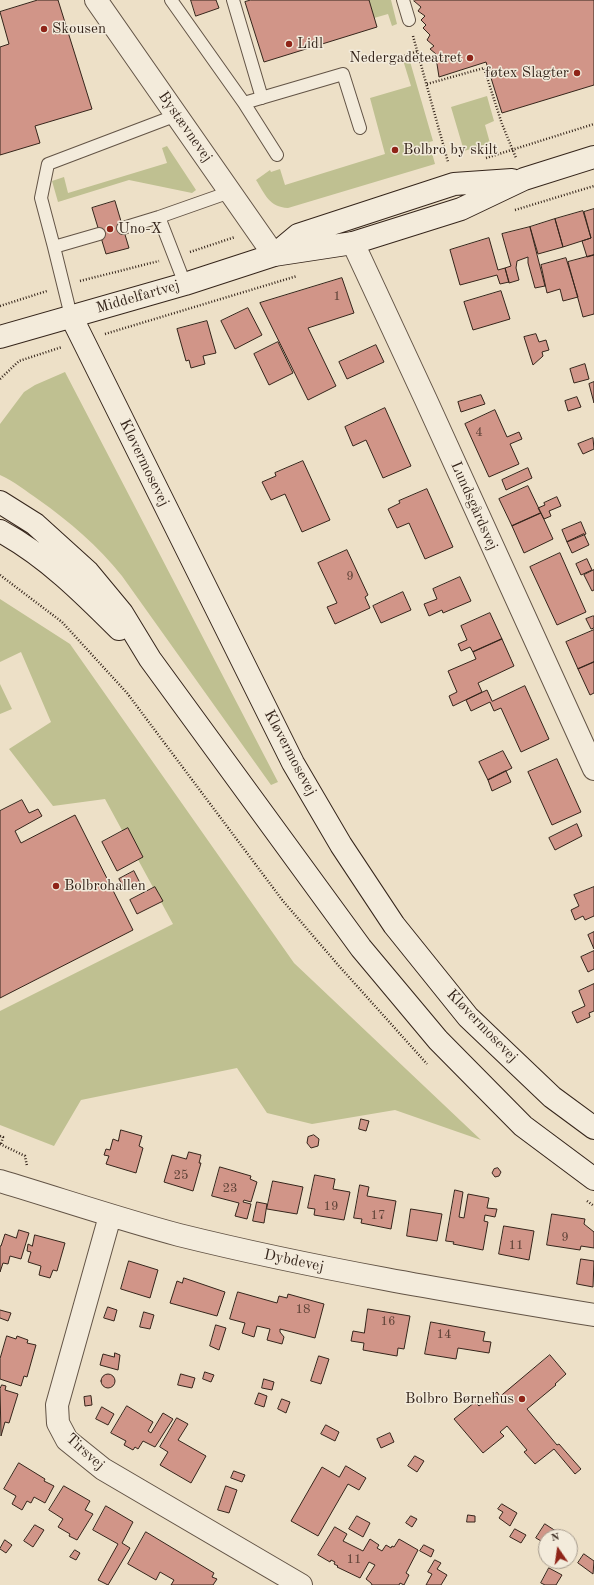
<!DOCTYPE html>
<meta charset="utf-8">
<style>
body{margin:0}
#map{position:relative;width:594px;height:1585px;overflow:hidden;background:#ede0c7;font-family:"Old Standard TT",serif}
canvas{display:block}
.north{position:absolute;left:538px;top:1529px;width:40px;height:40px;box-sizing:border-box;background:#f3ebdb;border:1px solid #a79c8e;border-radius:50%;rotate:347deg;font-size:11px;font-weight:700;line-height:16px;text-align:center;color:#35251b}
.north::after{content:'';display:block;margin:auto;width:14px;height:18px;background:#8f2418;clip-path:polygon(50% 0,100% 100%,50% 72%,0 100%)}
</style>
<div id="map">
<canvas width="594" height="1585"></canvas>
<div class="north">N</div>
</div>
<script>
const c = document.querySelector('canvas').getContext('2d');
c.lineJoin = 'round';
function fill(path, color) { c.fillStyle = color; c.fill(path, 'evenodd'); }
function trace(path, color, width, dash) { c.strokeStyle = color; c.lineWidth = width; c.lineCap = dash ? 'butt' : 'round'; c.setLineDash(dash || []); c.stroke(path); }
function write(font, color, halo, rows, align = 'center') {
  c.font = font + ' "Old Standard TT",serif'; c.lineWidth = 3; c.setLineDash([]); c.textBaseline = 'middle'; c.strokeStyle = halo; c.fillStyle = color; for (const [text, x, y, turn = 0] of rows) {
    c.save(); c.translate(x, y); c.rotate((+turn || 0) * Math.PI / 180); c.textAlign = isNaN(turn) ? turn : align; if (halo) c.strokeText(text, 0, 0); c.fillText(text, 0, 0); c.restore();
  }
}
fill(new Path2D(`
 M369,0H391L397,24L392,26L388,14L374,18Z
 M409,58L433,141L429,142L435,164L288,208C269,207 265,194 256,180L270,170L271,172L280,169L285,185L385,154L370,98L411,86L403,60Z
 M487,96L494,121L485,125L490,143L464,151L451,107Z
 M167,146L196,190L192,193L129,180L58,202L52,181L64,177L68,193L167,163L162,148Z
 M65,372L278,782L271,785L122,576C98,546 70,522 39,500C26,491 14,481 0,475V424L24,392L35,385Z
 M0,599L70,644L294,963L481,1140L395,1110L312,1124L267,1113L237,1068L81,1100L54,1146L0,1125V1011L173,924L105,799L53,806L9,749L51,722L21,652L0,662Z
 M0,684L12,709L0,714Z`), '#bfc091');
const building = new Path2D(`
 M38,0H58L92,109L35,126L40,143L0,155V47L9,44L0,12Z
 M191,0H216L219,8L196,16Z
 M251,0H369L377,27L264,62L245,2Z
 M415,0H594V85L502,113L486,62L439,77L437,64L432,58L436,54L430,49L434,46L427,40L430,35L423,28L426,25L421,20L425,16L418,11L421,7L414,1Z
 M115,201L129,248L106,254L92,208Z
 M594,209V255L587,257L582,241L591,238L584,212Z
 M583,211L591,238L563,247L555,219Z
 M555,219L563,247L538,254L530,227Z
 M530,227L545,286L535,288L528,263V257L517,261L516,268L519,280L509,283L505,268L511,266L502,234Z
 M489,238L498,270L505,268L509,282L500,284L497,275L460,285L450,250Z
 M594,255V314L583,317L568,262Z
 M566,258L578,297L563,301L560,289L547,293L541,265Z
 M342,278L354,313L308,328L336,386L308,400L260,303Z
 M501,291L510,319L473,330L464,302Z
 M248,308L262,335L235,349L221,321Z
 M207,321L216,353L203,356L205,364L191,368L189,360L186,361L177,329Z
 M536,334L539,342L546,340L549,350L542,352L543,356L533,365L524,337Z
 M278,342L293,373L269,385L254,354Z
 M376,345L384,362L347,379L339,362Z
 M585,364L589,379L574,383L570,369Z
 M594,382V403L589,384Z
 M481,395L485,404L461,412L458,402Z
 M577,397L581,407L568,411L565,401Z
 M385,408L411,466L383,478L366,440L353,446L345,427Z
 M495,410L507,437L519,432L522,439L510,444L519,464L489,477L465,424Z
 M593,438L594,449L583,454L578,444Z
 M303,461L330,520L302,532L285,494L271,500L262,482L276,476L275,473Z
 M528,468L532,478L506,490L502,480Z
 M528,486L541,513L512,526L499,499Z
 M427,489L453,547L425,559L409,523L397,528L388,509L400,503L399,501Z
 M557,497L561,506L549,511L551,516L544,519L538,508L545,505L544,503Z
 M541,513L553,539L524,553L512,526Z
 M581,522L586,534L567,542L562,530Z
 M584,534L589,545L572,553L567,542Z
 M347,550L368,595L365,597L370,608L335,624L327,607L337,603L318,563Z
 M560,553L586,612L557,625L530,567Z
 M587,559L592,570L581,575L576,564Z
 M594,570V590L592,591L584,575Z
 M460,577L471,601L443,613L442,610L429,616L424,604L437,599L433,589Z
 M403,592L411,610L381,623L373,606Z
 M490,613L502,639L473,652L470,647L461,651L458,644L467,640L461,626Z
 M593,616H594V628L591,629L586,619Z
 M594,630V662L578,669L566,642Z
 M502,639L514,666L478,683L482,692L453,706L449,696L457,692L448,671L476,659L473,652Z
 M594,662V693L590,695L578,669Z
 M525,686L549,739L521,752L501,708L494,711L490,702L471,711L466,700L487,690L492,701Z
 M503,751L512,768L488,780L479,762Z
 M557,759L581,812L552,825L528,772Z
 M506,771L511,782L492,791L488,780Z
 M22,800L29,813L38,809L42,816L15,831L21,843L75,815L133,930L0,998V811Z
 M577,824L582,836L555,850L549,838Z
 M128,828L143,857L117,871L102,842Z
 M134,871L140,883L125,890L119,879Z
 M155,887L163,901L137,914L130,900Z
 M594,887V916L585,920L583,916L575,920L571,910L579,906L574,895Z
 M594,932V949L588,935Z
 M594,951V969L588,972L581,957Z
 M594,984V1011L589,1013L590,1017L577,1023L572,1012L585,1006L579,991Z
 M361,1119L369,1121L366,1131L359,1129Z
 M121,1130L142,1136L139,1146L143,1148L136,1173L106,1164L109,1156L104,1155L106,1149L110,1150L113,1139L118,1141Z
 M314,1135L319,1139L318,1146L311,1148L307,1143L308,1137Z
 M189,1152L201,1155L199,1163H201L193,1191L164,1182L172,1155L186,1159Z
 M220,1167L251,1176L250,1179L257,1182L251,1202L244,1200L243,1202L251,1204L247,1219L235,1216L239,1203L212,1196Z
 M498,1168L501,1172L499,1176L495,1177L492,1173L494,1169Z
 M315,1175L335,1179L333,1189L350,1192L344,1220L314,1215L315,1209L308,1208Z
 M273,1181L303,1187L297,1214L267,1209Z
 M360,1185L369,1187L367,1196L396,1201L391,1229L361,1223L362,1219L354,1218Z
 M455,1190L463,1192L459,1217L464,1218L468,1194L489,1198L487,1208L497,1209L495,1217L485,1215L484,1221L488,1222L483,1250L453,1244L454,1242L446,1241Z
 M257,1202L267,1204L264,1223L253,1221Z
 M411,1209L442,1214L437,1241L407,1236Z
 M552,1214L585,1219L584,1224L594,1232V1248L581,1246L580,1250L547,1245Z
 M504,1226L534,1231L529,1260L499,1254Z
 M19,1230L29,1233L21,1259L10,1256L8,1264L3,1263L0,1272V1246H1L5,1234L16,1238Z
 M35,1235L65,1243L57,1271L53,1270L50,1278L39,1275L41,1266L28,1262L31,1252L27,1251L28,1244L32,1246Z
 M581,1259L594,1261L593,1287L577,1284Z
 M129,1261L158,1270L150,1298L121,1289Z
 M184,1278L225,1292L217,1316L170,1303L177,1281L182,1283Z
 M238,1292L277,1303L279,1296L287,1298L288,1294L324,1304L315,1338L280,1329V1332L284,1337L282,1344L267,1340L270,1329L257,1326L254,1337L242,1333L245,1323L230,1319Z
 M108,1307L117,1310L114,1321L104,1318Z
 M368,1309L410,1316L404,1349L398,1348L397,1356L363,1350L364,1343L351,1341L353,1331L364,1333Z
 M0,1310L11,1313L8,1321L0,1318Z
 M144,1312L154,1315L150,1329L140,1327Z
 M431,1322L485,1332L483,1341L491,1342L489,1353L458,1348L456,1359L425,1354Z
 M216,1325L226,1328L219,1350L210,1346Z
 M7,1336L16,1339L17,1336L28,1340L27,1343L36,1345L27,1377L24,1376L21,1386L0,1379V1359Z
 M115,1353L120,1355L118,1370L100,1365L103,1354L114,1357Z
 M550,1355L566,1374L555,1384L556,1385L527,1409L557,1445L559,1444L581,1469L575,1474L554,1449L535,1464L524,1452L527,1450L507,1426L500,1432L504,1436L483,1453L454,1419L475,1402L479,1406L497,1392L500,1396Z
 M319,1356L329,1359L321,1384L311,1381Z
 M205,1372L214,1375L211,1382L203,1379Z
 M181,1374L195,1378L192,1388L178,1385Z
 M101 1381a7 7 0 1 1 14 0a7 7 0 1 1-14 0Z
 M264,1379L274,1382L272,1390L262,1388Z
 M2,1385L6,1386L5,1390L18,1394L9,1423L5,1422L1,1436L0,1389Z
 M259,1393L267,1396L264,1407L255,1404Z
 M91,1396L92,1405L85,1406L84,1397Z
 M282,1399L290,1402L286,1413L278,1409Z
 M127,1406L153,1422L148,1431L151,1433L163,1413L173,1419L155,1447L143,1441L138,1449L135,1447L133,1450L124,1445L126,1441L111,1433Z
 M102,1407L114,1414L108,1425L96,1419Z
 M177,1418L188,1424L178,1440L206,1456L191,1483L160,1465L168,1452L160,1447Z
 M326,1425L339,1432L335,1441L321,1434Z
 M390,1433L394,1442L381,1448L377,1439Z
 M415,1456L424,1461L417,1472L408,1466Z
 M19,1463L45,1479L44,1481L54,1486L45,1503L34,1497L31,1503L27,1501L22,1510L12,1504L16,1496L4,1489Z
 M346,1466L366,1478L359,1490L348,1484L318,1536L291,1521L322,1467L339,1477Z
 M234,1471L245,1475L242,1482L231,1478Z
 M64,1486L90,1501L85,1510L93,1514L77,1540L69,1536L70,1534L58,1527L63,1519L49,1510Z
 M226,1486L237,1490L229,1513L218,1510Z
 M502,1504L517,1513L510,1526L499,1518L503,1512L498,1509Z
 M106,1506L133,1522L122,1543L130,1548L108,1585L98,1580L118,1544L93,1530Z
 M468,1515L475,1516V1522H467Z
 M357,1516L370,1523L363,1537L349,1529Z
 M411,1516L417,1519L412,1527L406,1523Z
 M545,1524L562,1535L561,1537H546V1544L536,1538Z
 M35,1525L44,1530L33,1547L24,1541Z
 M335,1527L347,1534L343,1541L363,1551L370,1539L379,1545L377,1548L382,1551L386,1545L391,1548L392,1546L394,1547L399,1539L418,1550L406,1573L409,1575L404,1585L400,1583L399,1585H372L371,1583L366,1579L375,1565L369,1562L360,1578L337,1567L338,1566L334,1564L335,1562L331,1560L330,1562L318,1555Z
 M515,1529L526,1535L521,1543L510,1537Z
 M146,1532L214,1573L212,1577L217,1579L213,1585H171L174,1580L160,1572L156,1580L128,1564Z
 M5,1540L12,1545L6,1553L0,1549Z
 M424,1545L434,1550L431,1557L420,1551Z
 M75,1550L80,1553L76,1560L70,1557Z
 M584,1554L594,1561L593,1574L578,1563Z
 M435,1560L441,1563L437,1569L447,1575L441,1585H426L432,1574L428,1572Z
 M549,1568L562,1575L556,1585H545L541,1583Z`);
fill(building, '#d19588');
trace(building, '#35251b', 1);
const lane = new Path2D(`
 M171,0L244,103L343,74L360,128
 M233,0L262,98
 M403,0L409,20
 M244,103L277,155
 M159,217L185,284
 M123,228L159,217L230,192
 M54,247L41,198L48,164L177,115
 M71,316L54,247L99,234`);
const street = new Path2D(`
 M96,0L274,255
 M353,243L426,400L594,769
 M0,1181C60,1199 119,1219 179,1235C316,1269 455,1292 594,1315
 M110,1216L57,1405L58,1423L67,1440L103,1469L301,1585`);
const secondary = new Path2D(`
 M274,255L298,235L454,184L512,180
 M71,316L293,763L341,845L394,925L468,1017L552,1097L594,1128
 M0,337L185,284L274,255L353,243L461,209L524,179L594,157
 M0,502L35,524L88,572L122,613L150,659L361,948L438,1040L523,1126L594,1179
 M0,531C46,556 83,593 119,629`);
trace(lane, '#635446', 14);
trace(street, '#635446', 24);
trace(secondary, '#35251b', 24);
trace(new Path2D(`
 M413,36L448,162
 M399,58L418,51
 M427,84L484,68L502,124L516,158
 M486,158L594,124
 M515,210L594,186
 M190,252L235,237
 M80,281L159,261
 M0,306L47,291
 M105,334L297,276
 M0,379L19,361L62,347
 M0,575L62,622L127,693L283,901L339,966L427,1064
 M0,1136L3,1137L1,1144
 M0,1144L25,1156L27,1166
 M587,1201L594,1206`), '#35251b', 2.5, [1, 2]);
trace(lane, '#f3ebdb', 12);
trace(street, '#f3ebdb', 22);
trace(secondary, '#f3ebdb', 22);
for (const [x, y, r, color] of [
 [44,29,4,"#8f2418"],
 [289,44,4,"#8f2418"],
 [470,58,4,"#8f2418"],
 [577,73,4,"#8f2418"],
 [395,150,4,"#8f2418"],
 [110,229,4,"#8f2418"],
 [56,886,4,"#8f2418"],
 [522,1399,4,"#8f2418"]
]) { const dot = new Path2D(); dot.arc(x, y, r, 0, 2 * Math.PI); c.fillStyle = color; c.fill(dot); trace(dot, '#f3ebdb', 1.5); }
write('13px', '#5c4136', null, [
 ["1",337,297],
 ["4",479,433],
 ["9",350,577],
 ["25",181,1176],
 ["23",230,1189],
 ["19",331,1207],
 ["17",378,1216],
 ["9",565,1238],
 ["11",516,1246],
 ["18",303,1310],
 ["16",388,1322],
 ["14",444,1335],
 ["11",354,1560]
]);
write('15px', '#35251b', '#f3ebdb', [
 ["Skousen",52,29],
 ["Lidl",297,44],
 ["Nedergadeteatret",462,58,"right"],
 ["føtex Slagter",569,73,"right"],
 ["Bolbro by skilt",403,150],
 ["Uno-X",118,229],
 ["Bolbrohallen",64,886],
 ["Bolbro Børnehus",514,1399,"right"]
], 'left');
write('15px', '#35251b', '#f3ebdb', [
 ["Bystævnevej",185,127,55],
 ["Middelfartvej",138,297,-16],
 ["Kløvermosevej",144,463,64],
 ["Lundsgårdsvej",474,506,66],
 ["Kløvermosevej",290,753,62],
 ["Kløvermosevej",482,1026,46],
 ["Dybdevej",294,1261,12],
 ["Tirsvej",85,1452,42]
]);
</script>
